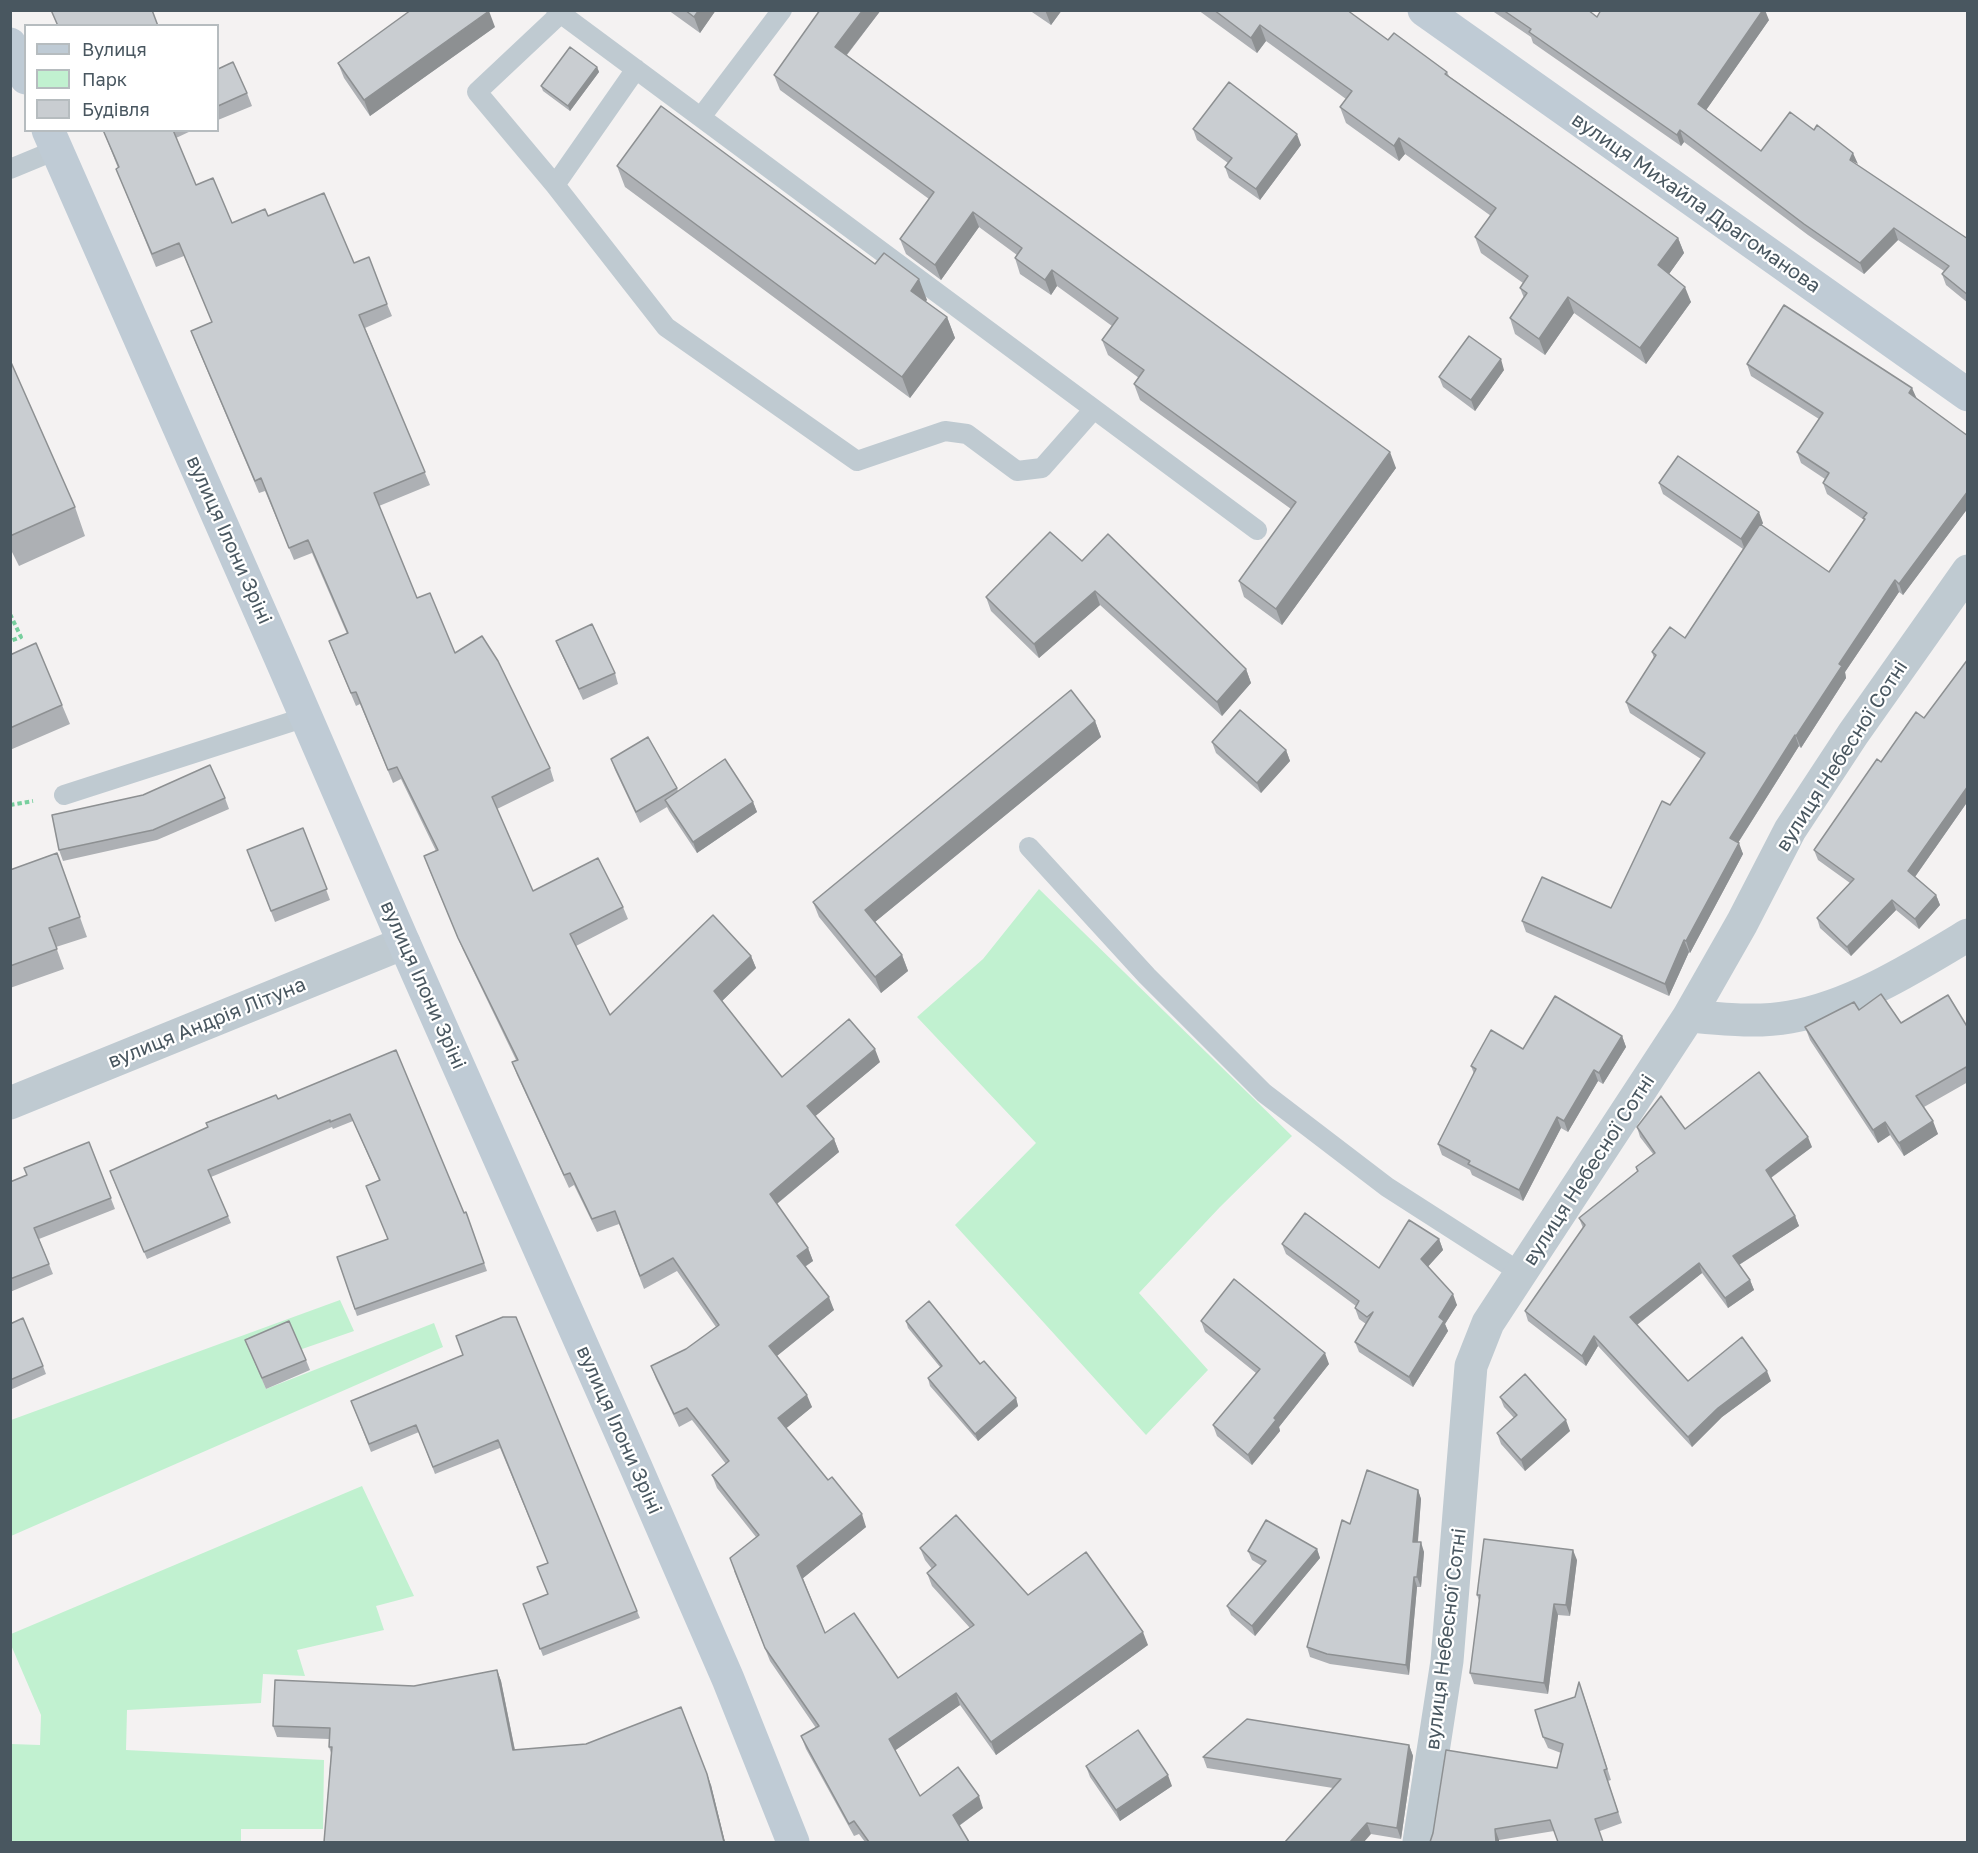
<!DOCTYPE html>
<meta charset="utf-8">
<style>
body{margin:0}
#map{position:relative;width:1978px;height:1853px;overflow:hidden;background:#f4f2f2;font-family:"Golos Text",sans-serif}
canvas{display:block}
.frame{position:absolute;inset:0;border:12px solid #495760;pointer-events:none}
.legend{position:absolute;left:24px;top:24px;width:195px;height:108px;box-sizing:border-box;background:#fff;border:2px solid #b6bcbf;margin:0;padding:8px 10px;list-style:none;font-size:18px;color:#495760}
.legend li{display:flex;align-items:center;gap:12px;height:30px}
.legend b{width:30px;border:2px solid #b6bcbf}
</style>
<div id="map">
<canvas width="1978" height="1853"></canvas>
<div class="frame"></div>
<ul class="legend">
<li><b style="height:8px;background:#bfcbd5"></b>Вулиця</li>
<li><b style="height:16px;background:#c1f1d0"></b>Парк</li>
<li><b style="height:16px;background:#c9cdd1"></b>Будівля</li>
</ul>
</div>
<script>
const c = document.querySelector('canvas').getContext('2d');
c.lineJoin = 'round';
function fill(path, color) { c.fillStyle = color; c.fill(path, 'evenodd'); }
function trace(path, color, width, dash) { c.strokeStyle = color; c.lineWidth = width; c.lineCap = dash ? 'butt' : 'round'; c.setLineDash(dash || []); c.stroke(path); }
function write(font, color, halo, rows, align = 'center') {
  c.font = font + ' "Golos Text",sans-serif'; c.lineWidth = 4.5; c.setLineDash([]); c.textBaseline = 'middle'; c.strokeStyle = halo; c.fillStyle = color; for (const [text, x, y, turn = 0] of rows) {
    c.save(); c.translate(x, y); c.rotate((+turn || 0) * Math.PI / 180); c.textAlign = isNaN(turn) ? turn : align; if (halo) c.strokeText(text, 0, 0); c.fillText(text, 0, 0); c.restore();
  }
}
fill(new Path2D(`
 M1039,889L1292,1136L1220,1207L1139,1293L1208,1370L1146,1435L955,1225L1036,1143L917,1017L983,959Z
 M340,1300L354,1331L256,1365L266,1389L434,1323L443,1347L11,1536V1420Z
 M362,1486L414,1596L376,1606L384,1630L297,1650L305,1676L263,1674L261,1703L127,1710L126,1750L324,1760L323,1829H241V1842H11V1744L40,1745L41,1715L11,1645V1634Z`), '#c1f1d0');
trace(new Path2D(`
 M10,614L21,637L10,641
 M10,805L33,801`), '#78cf9e', 4, [4.5, 3]);
trace(new Path2D(`
 M556,10L1257,530
 M560,14L477,92L555,185L636,69
 M701,117L782,10
 M10,169L56,150
 M555,185L666,327L857,461L945,431L967,434L1017,471L1042,468L1094,409
 M64,795L306,717
 M1029,847L1147,976L1264,1093L1387,1187L1521,1273`), '#bfcad1', 20);
trace(new Path2D(`
 M1689,1016C1723,1019 1756,1023 1790,1017C1851,1007 1915,967 1968,935
 M10,1103L404,943
 M1419,1842L1447,1661L1471,1366L1488,1323L1689,1016L1742,923L1790,830L1853,734L1968,571`), '#bfcad1', 33);
trace(new Path2D(`
 M1424,10L1968,395
 M10,44L26,78
 M48,130L280,657L404,943L635,1465L728,1679L793,1842`), '#bfcbd5', 33);
fill(new Path2D(`
 M668,10H716L700,33Z
 M881,10L847,55L1396,468L1282,625L1244,597L1239,581L1291,509L1140,400L1134,384L1139,378L1108,355L1102,340L1112,326L1057,286L1051,295L1020,274L1015,258L1017,255L979,227L941,280L906,254L900,239L929,199L780,90L774,75Z
 M1029,10H1062L1051,25Z
 M1198,10H1347L1388,40L1447,72L1449,76L1678,238L1684,253L1669,274L1691,302L1646,364L1574,313L1545,355L1515,334L1510,318L1524,298L1520,288L1523,283L1481,253L1475,237L1491,216L1405,154L1399,161L1346,123L1340,107L1346,99L1266,41L1257,53Z
 M1491,10H1588L1597,17L1769,20L1706,110L1761,151L1857,165L1968,239V303L1946,285L1942,274L1944,271L1898,240L1864,274L1808,235L1684,142L1681,146L1533,43L1531,37Z
 M495,27L370,116L344,78L338,63Z
 M597,67L599,72L570,111L543,91L541,86Z
 M218,69L247,93L252,106L218,120Z
 M1193,129L1301,145L1260,200L1229,178L1225,167L1228,163L1197,140Z
 M103,130H193L176,138L196,185L232,223L268,216L354,263L387,304L392,316L365,328L430,485L379,506L417,598L455,653L550,768L554,781L497,809L533,891L623,907L628,919L576,946L610,1015L751,956L756,968L722,1001L782,1077L880,1062L815,1116L834,1139L839,1152L777,1204L808,1248L813,1261L805,1267L834,1310L777,1356L812,1407L786,1428L866,1527L803,1578L825,1633L898,1678L970,1628L932,1586L927,1573L932,1569L925,1560L920,1548L1028,1595L1148,1645L996,1755L960,1705L895,1750L920,1796L983,1808L959,1826L969,1842H865L859,1834L854,1836L806,1749L801,1736L816,1728L770,1661L734,1571L756,1537L717,1488L712,1475L726,1464L692,1420L679,1427L656,1379L651,1366L686,1349L716,1327L677,1271L644,1289L619,1224L597,1232L574,1185L569,1188L517,1075L512,1062L516,1060L463,950L429,869L424,856L436,851L401,779L393,783L360,704L356,706L334,654L329,641L347,634L312,553L294,560L265,491L259,493L196,344L191,331L212,322L184,256L156,267L121,181L116,169L118,168Z
 M617,166L875,264L927,300L925,301L947,317L955,338L910,398L625,187Z
 M10,360L75,507L85,536L19,566L10,548Z
 M1747,364L1916,398L1968,436V508L1903,595L1899,592L1845,672L1846,678L1801,748L1799,746L1738,843L1743,854L1690,953L1689,952L1669,996L1526,932L1522,921L1611,908L1670,805L1701,759L1630,713L1626,702L1654,658L1652,652L1685,638L1743,549L1663,494L1659,483L1763,523L1761,526L1829,572L1864,520L1827,494L1823,483L1825,479L1801,463L1797,452L1819,419L1751,376Z
 M1504,370L1475,411L1443,387L1439,377Z
 M1082,561L1246,669L1251,683L1222,716L1100,605L1039,658L991,611L986,597Z
 M556,641L615,673L618,684L583,700L560,651Z
 M10,655L62,705L70,724L10,750Z
 M1968,659V801L1915,877L1936,895L1940,905L1919,929L1896,910L1851,956L1820,928L1817,918L1850,883L1818,860L1814,850L1924,718Z
 M1095,721L1101,737L875,922L902,955L908,971L881,993L819,917L813,902Z
 M1212,742L1286,750L1290,761L1261,793L1216,753Z
 M611,759L677,788L678,791L753,802L757,812L697,853L669,811L667,807L640,823L615,770Z
 M225,798L229,809L157,840L63,861L59,850Z
 M303,828L330,900L275,922L247,850Z
 M57,853L87,937L56,947L64,969L10,988V870Z
 M1859,1010L1901,1023L1968,1028V1082L1924,1107L1938,1134L1904,1156L1890,1135L1878,1143L1810,1040L1805,1027Z
 M1622,1036L1626,1047L1603,1084L1598,1081L1568,1132L1561,1128L1523,1201L1472,1175L1470,1170L1442,1155L1438,1144L1474,1074L1471,1066L1523,1049Z
 M396,1050L464,1213L466,1212L487,1271L357,1316L337,1257L388,1240L379,1180L353,1121L333,1129L332,1127L211,1177L231,1223L147,1259L113,1179L278,1099Z
 M1637,1127L1685,1129L1812,1147L1771,1178L1795,1216L1799,1226L1739,1265L1750,1280L1754,1290L1728,1308L1702,1273L1637,1325L1688,1381H1771L1722,1417L1692,1447L1598,1346L1586,1366L1528,1321L1525,1311L1583,1228L1579,1218L1637,1172L1636,1167L1653,1154L1640,1137Z
 M89,1142L115,1209L39,1239L53,1274L10,1292V1182L27,1175Z
 M1439,1239L1443,1250L1428,1266L1457,1305L1445,1324L1448,1331L1413,1387L1359,1352L1355,1342L1366,1324L1359,1319L1355,1308L1356,1306L1286,1254L1282,1244L1379,1268Z
 M906,1321L980,1364L1016,1398L1018,1406L978,1441L930,1386L928,1378L940,1367L908,1328Z
 M1201,1321L1329,1364L1279,1427L1280,1431L1252,1465L1217,1436L1213,1425L1256,1373L1205,1332Z
 M10,1324L43,1366L46,1374L10,1390Z
 M245,1340L306,1360L310,1370L266,1389Z
 M463,1355L637,1611L640,1618L543,1656L523,1604L548,1594V1563L500,1448L435,1474L419,1432L371,1452L351,1401Z
 M1500,1397L1570,1431L1525,1471L1501,1444L1497,1433L1514,1418L1504,1407Z
 M1418,1490L1421,1499L1418,1542L1424,1552L1421,1587H1417L1409,1675L1330,1664L1310,1657L1307,1647L1350,1524Z
 M1317,1549L1320,1558L1255,1636L1231,1615L1227,1606L1262,1566L1252,1560L1248,1551Z
 M1577,1560L1570,1616L1558,1615L1548,1694L1474,1684L1470,1673L1479,1601L1477,1595Z
 M497,1670L501,1681L515,1750L711,1785L725,1842H324L331,1753L329,1747V1739L277,1737L273,1726L414,1686Z
 M1583,1693L1611,1780L1608,1781L1622,1823L1600,1831H1554L1499,1840V1842H1430L1557,1768L1561,1753L1548,1748L1543,1737L1575,1697Z
 M1409,1745L1413,1756L1401,1839L1371,1834L1333,1788L1207,1768L1203,1757Z
 M1086,1766L1172,1786L1120,1821L1090,1777Z`), '#adb0b4');
fill(new Path2D(`
 M699,10H716L700,33L694,17Z
 M863,10H881L841,62L835,47Z
 M1045,10H1062L1051,25Z
 M1763,10H1765L1769,20L1702,116L1698,104Z
 M489,11L495,27L370,116L364,100Z
 M1260,25L1266,41L1257,53L1251,38Z
 M597,67L599,72L570,111L568,106Z
 M1680,130L1684,142L1681,146L1677,135Z
 M1297,134L1301,145L1260,200L1256,189Z
 M1399,138L1405,154L1399,161L1394,146Z
 M1853,153L1858,164L1850,160Z
 M973,212L979,227L941,280L935,265Z
 M1894,228L1898,240L1864,274L1860,263Z
 M1678,238L1684,253L1664,281L1658,265Z
 M1052,270L1057,286L1051,295L1045,280Z
 M919,279L927,300L918,311L911,291Z
 M1685,287L1691,302L1646,364L1640,348Z
 M1568,297L1574,313L1545,355L1539,339Z
 M947,317L955,338L910,398L902,377Z
 M1501,359L1504,370L1475,411L1471,400Z
 M1912,388L1917,399L1909,393Z
 M1390,452L1396,468L1282,625L1276,609Z
 M1968,491V508L1903,595L1899,584Z
 M1759,512L1763,523L1745,550L1741,539Z
 M1895,580L1899,592L1845,672L1846,678L1801,748L1796,736L1839,664Z
 M1095,591L1100,605L1039,658L1034,644Z
 M1246,669L1251,683L1222,716L1217,702Z
 M1095,721L1101,737L870,926L865,910Z
 M1795,735L1799,746L1734,849L1730,838Z
 M1286,750L1290,761L1261,793L1257,783Z
 M1968,786V801L1912,881L1908,871Z
 M753,802L757,812L697,853L693,842Z
 M1739,843L1743,854L1690,953L1686,941Z
 M1936,895L1940,905L1919,929L1915,919Z
 M1892,900L1896,910L1851,956L1847,947Z
 M1684,940L1689,952L1669,996L1665,984Z
 M902,955L908,971L881,993L875,977Z
 M751,956L756,968L719,1004L714,991Z
 M1622,1036L1626,1047L1603,1084L1599,1073Z
 M875,1049L880,1062L812,1119L807,1106Z
 M1594,1070L1598,1081L1568,1132L1564,1121Z
 M1557,1117L1561,1128L1523,1201L1519,1190Z
 M1933,1121L1938,1134L1904,1156L1899,1143Z
 M1885,1122L1890,1135L1878,1143L1873,1130Z
 M1808,1137L1812,1147L1769,1179L1766,1170Z
 M834,1139L839,1152L774,1206L770,1194Z
 M1795,1216L1799,1226L1737,1266L1733,1256Z
 M1439,1239L1443,1250L1425,1270L1421,1259Z
 M808,1248L813,1261L801,1269L797,1256Z
 M1699,1263L1702,1273L1634,1327L1630,1317Z
 M1750,1280L1754,1290L1728,1308L1725,1298Z
 M1453,1294L1457,1305L1445,1324L1448,1331L1413,1387L1409,1377L1439,1317Z
 M829,1297L834,1310L773,1359L769,1346Z
 M1594,1336L1598,1346L1586,1366L1582,1356Z
 M1325,1353L1329,1364L1279,1427L1280,1431L1252,1465L1248,1455L1274,1418Z
 M1767,1371L1771,1381L1722,1417L1692,1447L1688,1437L1718,1408Z
 M807,1395L812,1407L783,1431L778,1418Z
 M1016,1398L1018,1406L978,1441L975,1434Z
 M1566,1420L1570,1431L1525,1471L1521,1460Z
 M1418,1490L1421,1499L1417,1551L1413,1542Z
 M862,1514L866,1527L802,1579L797,1566Z
 M1421,1542L1424,1552L1421,1587L1417,1577Z
 M1317,1549L1320,1558L1255,1636L1252,1626Z
 M1573,1550L1577,1560L1570,1616L1566,1605Z
 M1414,1577L1417,1587L1409,1675L1406,1665Z
 M1554,1604L1558,1615L1548,1694L1544,1683Z
 M1143,1632L1148,1645L996,1755L991,1742Z
 M497,1670L501,1681L517,1761L513,1750Z
 M956,1693L960,1705L893,1752L889,1739Z
 M1409,1745L1413,1756L1401,1839L1397,1828Z
 M707,1774L711,1785L725,1842H724Z
 M1168,1775L1172,1786L1120,1821L1116,1810Z
 M979,1796L983,1808L957,1827L953,1815Z
 M1367,1823L1371,1834L1364,1842H1350Z
 M1495,1829L1499,1840V1842H1496Z`), '#8d9092');
const building = new Path2D(`
 M51,10H152L158,26H58Z
 M411,10L489,11L364,100L338,63Z
 M685,10H699L694,17Z
 M820,10H863L835,47L1390,452L1276,609L1239,581L1296,502L1134,384L1144,370L1102,340L1118,318L1052,270L1045,280L1015,258L1022,248L973,212L935,265L900,239L934,192L774,75Z
 M1214,10H1347L1388,40L1394,33L1447,72L1445,74L1678,238L1658,265L1685,287L1640,348L1568,297L1539,339L1510,318L1527,293L1520,288L1528,276L1475,237L1496,208L1399,138L1394,146L1340,107L1352,91L1260,25L1251,38Z
 M1503,10H1588L1597,17L1601,10H1763L1698,104L1761,151L1790,112L1814,130L1817,125L1853,153L1850,160L1968,239V295L1942,274L1949,266L1894,228L1860,263L1804,224L1680,130L1677,135L1529,32L1531,29Z
 M570,47L597,67L568,106L541,86Z
 M233,62L247,93L218,106V69Z
 M1229,82L1297,134L1256,189L1225,167L1232,158L1193,129Z
 M661,106L875,264L884,253L919,279L911,291L947,317L902,377L617,166Z
 M103,130H173L196,185L213,178L232,223L265,209L268,216L324,193L354,263L369,257L387,304L359,315L425,472L374,493L417,598L430,593L455,653L482,636L498,661L550,768L492,797L533,891L598,858L623,907L570,934L610,1015L713,915L751,956L714,991L782,1077L849,1019L875,1049L807,1106L834,1139L770,1194L808,1248L797,1256L829,1297L769,1346L807,1395L778,1418L828,1480L832,1477L862,1514L797,1566L825,1633L854,1613L898,1678L974,1625L927,1573L936,1565L920,1548L956,1515L1028,1595L1086,1552L1143,1632L991,1742L956,1693L889,1739L920,1796L958,1767L979,1796L953,1815L969,1842H869L854,1821L849,1824L801,1736L819,1726L765,1648L730,1558L759,1535L712,1475L729,1461L687,1408L674,1414L651,1366L686,1349L719,1325L673,1258L640,1276L615,1211L592,1219L570,1173L564,1175L512,1062L518,1060L458,938L424,856L438,850L397,767L388,770L356,692L351,693L329,641L348,633L308,540L289,548L261,478L255,481L191,331L212,322L179,243L152,254L116,169L119,167Z
 M1784,305L1912,388L1909,393L1968,436V491L1899,584L1895,580L1839,664L1842,666L1796,736L1795,735L1730,838L1739,843L1686,941L1684,940L1665,984L1522,921L1542,877L1611,908L1662,801L1670,805L1705,753L1626,702L1656,655L1652,652L1670,627L1685,638L1760,524L1829,572L1865,519L1863,518L1867,513L1823,483L1829,473L1797,452L1823,413L1747,364Z
 M1469,336L1501,359L1471,400L1439,377Z
 M10,360L75,507L10,536Z
 M1678,456L1759,512L1741,539L1659,483Z
 M1050,532L1082,561L1108,534L1246,669L1217,702L1095,591L1034,644L986,597Z
 M592,624L615,673L579,689L556,641Z
 M36,643L62,705L10,728V655Z
 M1968,659V786L1908,871L1936,895L1915,919L1892,900L1847,947L1817,918L1854,879L1814,850L1877,759L1881,762L1916,712L1924,718Z
 M1071,690L1095,721L865,910L902,955L875,977L813,902Z
 M1240,710L1286,750L1257,783L1212,742Z
 M648,737L677,788L636,812L611,759Z
 M725,759L753,802L693,842L665,800Z
 M210,765L225,798L153,830L59,850L52,815L143,795Z
 M303,828L327,889L271,911L247,850Z
 M57,853L80,917L49,928L57,949L10,966V870Z
 M1881,994L1901,1023L1948,995L1968,1028V1066L1916,1096L1933,1121L1899,1143L1885,1122L1873,1130L1805,1027L1854,1002L1859,1010Z
 M1555,996L1622,1036L1599,1073L1594,1070L1564,1121L1557,1117L1519,1190L1468,1164L1470,1161L1438,1144L1476,1069L1471,1066L1491,1030L1523,1049Z
 M396,1050L464,1213L466,1212L484,1263L355,1309L337,1257L388,1239L366,1186L380,1180L350,1114L330,1122V1120L208,1170L228,1216L144,1252L110,1171L208,1127L206,1123L276,1095L278,1099Z
 M1759,1072L1808,1137L1766,1170L1795,1216L1733,1256L1750,1280L1725,1298L1699,1263L1630,1317L1688,1381L1742,1337L1767,1371L1718,1408L1688,1437L1594,1336L1582,1356L1525,1311L1585,1225L1579,1218L1638,1171L1636,1167L1655,1153L1637,1127L1661,1096L1685,1129Z
 M89,1142L111,1198L34,1228L49,1264L10,1279V1182L27,1175L24,1168Z
 M1305,1213L1379,1268L1409,1220L1439,1239L1421,1259L1453,1294L1439,1317L1444,1321L1409,1377L1355,1342L1373,1312L1367,1317L1355,1308L1359,1301L1282,1244Z
 M1234,1279L1325,1353L1274,1418L1276,1420L1248,1455L1213,1425L1260,1369L1201,1321Z
 M929,1301L980,1364L984,1361L1016,1398L975,1434L928,1378L942,1366L906,1321Z
 M503,1317H516L637,1611L540,1649L523,1604L548,1594L537,1567L548,1563L498,1440L433,1467L416,1425L369,1444L351,1401L463,1355L456,1336Z
 M23,1318L43,1366L10,1380V1324Z
 M289,1321L306,1360L262,1378L245,1340Z
 M1525,1374L1566,1420L1521,1460L1497,1433L1517,1415L1500,1397Z
 M1367,1470L1418,1490L1413,1542H1421L1417,1577H1414L1406,1665L1327,1654L1307,1647L1342,1520L1350,1524Z
 M1266,1520L1317,1549L1252,1626L1227,1606L1266,1561L1248,1551Z
 M1484,1539L1573,1550L1566,1605L1554,1604L1544,1683L1470,1673L1480,1595H1477Z
 M497,1670L513,1750L586,1744L681,1707L707,1774L724,1842H324L332,1747H329L330,1728L273,1726L275,1680L414,1686Z
 M1579,1682L1607,1769L1604,1770L1618,1812L1595,1819L1603,1842H1558L1550,1820L1495,1829L1496,1842H1430L1433,1833L1446,1750L1557,1768L1563,1744L1543,1737L1535,1710L1575,1697Z
 M1247,1719L1409,1745L1397,1828L1367,1823L1350,1842H1285L1341,1779L1203,1757Z
 M1138,1730L1168,1775L1116,1810L1086,1766Z`);
fill(building, '#c9cdd1');
trace(building, '#8d9092', 1.5);
write('20px', '#495760', '#fff', [
 ["вулиця Михайла Драгоманова",1696,203,35],
 ["вулиця Ілони Зріні",229,540,66],
 ["вулиця Небесної Сотні",1842,756,-57],
 ["вулиця Ілони Зріні",423,985,66],
 ["вулиця Андрія Літуна",207,1023,-22],
 ["вулиця Небесної Сотні",1589,1170,-57],
 ["вулиця Ілони Зріні",619,1430,66],
 ["вулиця Небесної Сотні",1446,1639,-83]
]);
</script>
